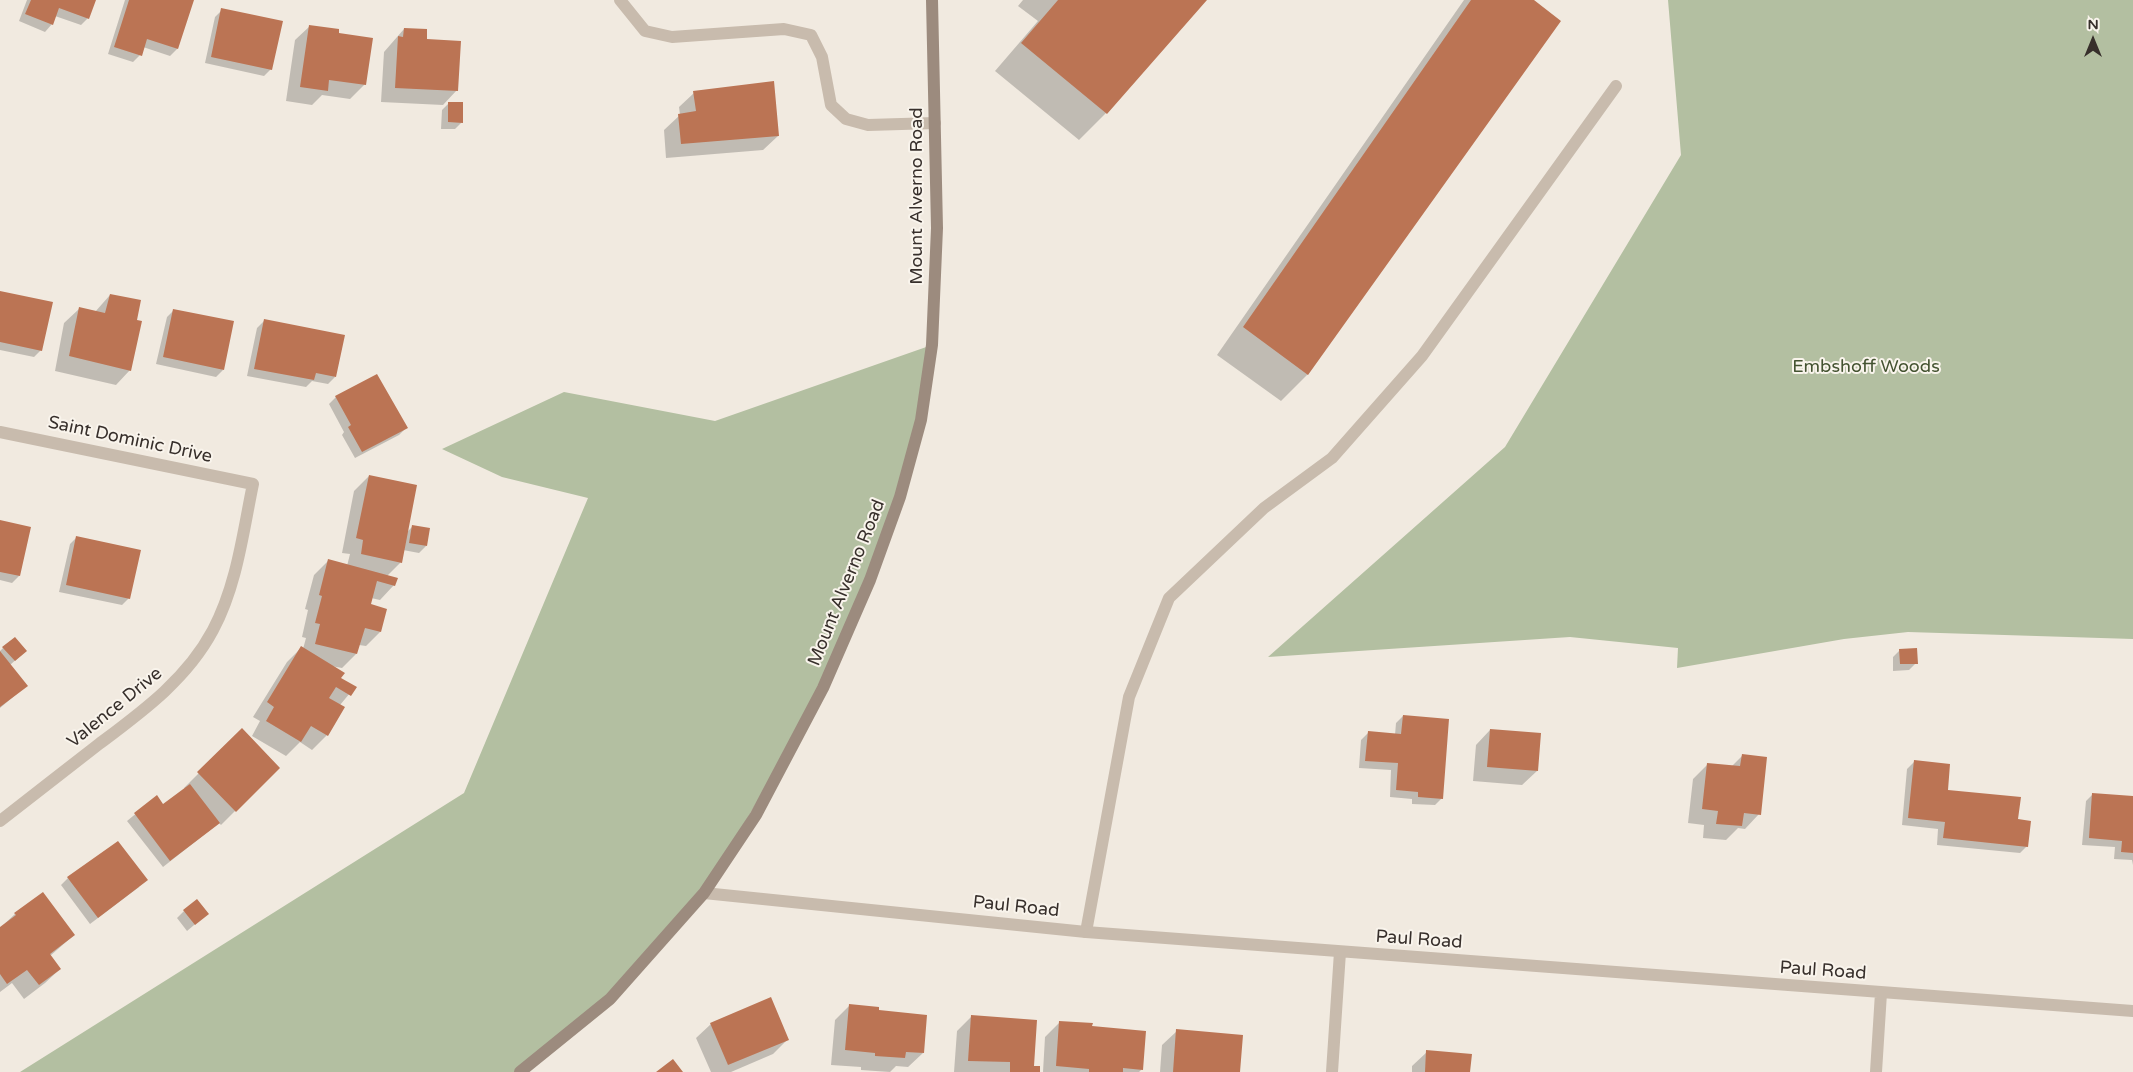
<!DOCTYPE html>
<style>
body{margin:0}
#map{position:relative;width:2133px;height:1072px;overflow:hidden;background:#f1eae0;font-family:"Varela Round",sans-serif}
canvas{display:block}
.north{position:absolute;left:2068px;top:15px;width:50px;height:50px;-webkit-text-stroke:4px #f9f4ec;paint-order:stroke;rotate:0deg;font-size:14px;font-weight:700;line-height:20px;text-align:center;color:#372f2b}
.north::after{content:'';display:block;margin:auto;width:18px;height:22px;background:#372f2b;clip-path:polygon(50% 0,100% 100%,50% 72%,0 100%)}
</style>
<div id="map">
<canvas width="2133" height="1072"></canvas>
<div class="north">N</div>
</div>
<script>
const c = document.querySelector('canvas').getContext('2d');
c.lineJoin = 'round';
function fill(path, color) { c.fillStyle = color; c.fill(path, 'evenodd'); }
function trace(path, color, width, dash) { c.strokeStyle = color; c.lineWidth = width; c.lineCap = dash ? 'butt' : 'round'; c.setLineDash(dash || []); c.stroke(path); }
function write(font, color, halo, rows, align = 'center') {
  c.font = font + ' "Varela Round",sans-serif'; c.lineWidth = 4; c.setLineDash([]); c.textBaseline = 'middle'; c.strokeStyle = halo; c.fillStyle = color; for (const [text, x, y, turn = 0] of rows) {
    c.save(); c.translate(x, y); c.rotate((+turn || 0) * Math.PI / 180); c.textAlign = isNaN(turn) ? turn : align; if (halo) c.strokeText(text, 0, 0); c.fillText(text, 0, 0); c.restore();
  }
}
fill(new Path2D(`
 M1668,0H2133V639L1908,632L1844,639L1677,668L1678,648L1570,637L1268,657L1505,447L1681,155Z
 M932,345L900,497L823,688L704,893L610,999L520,1072H20L464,793L588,498L502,477L442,449L564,392L715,421Z`), '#b3bfa1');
fill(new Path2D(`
 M27,0H95L88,18L81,25L55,16L52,24L45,32L19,21Z
 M125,0H190L177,49L170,56L143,47L140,55L133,62L108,54Z
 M1023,0H1205L1106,113L1079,140L995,71L1038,21L1018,6Z
 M1464,0H1532L1308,374L1281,401L1217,355Z
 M222,10L271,69L264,76L205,63L215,17Z
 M310,26L338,34L365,84L350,99L322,95L312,105L286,101L295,40Z
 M404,29L425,40L457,90L443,105L381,102L384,52Z
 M694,93L778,136L763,150L666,158L664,130L680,115L679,107Z
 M449,103L462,122L455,129H441L442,110Z
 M0,293L41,350L34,357L0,350Z
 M110,295L130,370L116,385L55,371L64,323L79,309L95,312Z
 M174,310L223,370L216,377L156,364L167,317Z
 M264,321L335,377L328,384L312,381L306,387L247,376L257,328Z
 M336,397L406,428L399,435L355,458L342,435L344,432L329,404Z
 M369,476L407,532L413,526L426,546L419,553L403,550L401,562L387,576L394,585L380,600L371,598L369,605L386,610L380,632L366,646L359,645L356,654L342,668L331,666L339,678L355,687L340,705L343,707L327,735L312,750L300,742L286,756L252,736L260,721L253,717L287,662L301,648L303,649L306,638L302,637L308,610L305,609L314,575L328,561L347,566L350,554L342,553L354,491Z
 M0,522L30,528L19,576L12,583L0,580Z
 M77,537L129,598L122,605L59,592L70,544Z
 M3,648L19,657L10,665L26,686L0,708V651Z
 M1900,650L1916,663L1909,670L1893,671V657Z
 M1403,716L1442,798L1435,805L1412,804V799L1390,797L1391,770L1359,768L1361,740L1368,733L1395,735L1396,723Z
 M242,730L278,768L221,825L219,823L163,867L127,821L156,797L163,806L185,789L184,788Z
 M1490,730L1537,771L1522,785L1473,781L1476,745Z
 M1742,756L1759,814L1745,829L1738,828L1726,840L1703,838L1704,825L1688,823L1693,779L1707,765L1731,767Z
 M1914,762L1946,791L2017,821L2027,846L2020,853L1937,845L1938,829L1902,825L1907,769Z
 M2093,794L2133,797V865L2132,860L2114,859L2115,847L2082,845L2086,801Z
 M68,878L139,887L90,924L61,885Z
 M184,911L200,920L187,931L177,918Z
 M15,914L74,935L50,956L60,969L45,983L24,999L12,983L0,992V928Z
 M850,1005L877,1011L923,1053L908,1067L896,1066L890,1072L861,1070V1067L831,1065L835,1020Z
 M972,1016L1032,1067L1039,1072H954L957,1031Z
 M1060,1022L1091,1027L1142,1069L1139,1072H1043L1045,1037Z
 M711,1024L787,1040L773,1054L731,1072H711L696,1038Z
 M1177,1031L1239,1072H1160L1162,1045Z
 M1427,1052L1469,1072H1412V1066Z`), '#0003');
fill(new Path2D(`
 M31,0H96L89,19L59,8L53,25L25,14Z
 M129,0H194L178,49L147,39L142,56L114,47Z
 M1058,0H1207L1107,114L1021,43Z
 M1471,0H1534L1561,21L1308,375L1243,327Z
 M221,8L283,21L272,70L211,57Z
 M309,25L339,29V33L373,38L366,85L329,80L328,91L300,87Z
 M404,28L427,29V39L461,41L458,91L395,88L398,36L403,37Z
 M774,81L779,136L681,144L678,114L696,111L693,91Z
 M448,102H463V123L448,122Z
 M0,291L53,302L42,351L0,342Z
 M110,294L141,300L137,320L142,321L131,371L69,356L79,307L105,313Z
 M173,309L234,321L224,370L163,357Z
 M264,319L345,335L336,377L316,373L314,380L254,369Z
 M377,374L408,428L362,452L348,427L351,425L335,396Z
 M369,475L417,485L402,563L361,554L363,540L356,538Z
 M0,520L31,527L20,576L0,572Z
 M412,525L430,528L427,546L409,543Z
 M76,536L141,550L130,599L66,585Z
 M328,559L398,578L395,586L377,581L371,604L387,609L381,632L365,628L357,654L315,644L320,624L315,623L322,596L319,595Z
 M15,637L27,651L15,661L2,647Z
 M301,646L345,673L341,678L357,687L351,696L336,687L329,698L345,707L328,736L311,726L301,742L266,721L274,707L267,702Z
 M1917,648L1918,664H1900L1899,649Z
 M0,651L28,686L0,707Z
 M1403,715L1449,719L1443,799L1418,797V792L1396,790L1398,763L1365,761L1368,731L1401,734Z
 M242,728L280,768L236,812L197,772Z
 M1490,729L1541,733L1538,771L1487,767Z
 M1742,754L1767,757L1761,815L1744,813L1742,826L1716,824L1718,811L1702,809L1707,763L1740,766Z
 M1914,760L1950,764L1948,790L2021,797L2018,819L2031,821L2028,847L1943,838L1945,822L1908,818Z
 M190,784L220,823L170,861L134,813L157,795L163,804Z
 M2092,793L2133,796V853L2121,852L2122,841L2089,838Z
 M118,841L148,880L98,918L67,877Z
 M43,892L75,935L50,954L61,969L39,985L27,970L7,984L0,974V927L16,915L14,913Z
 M197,899L209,914L195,925L183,910Z
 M771,997L789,1040L728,1065L710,1023Z
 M849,1004L879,1007V1010L927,1015L924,1053L906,1052L905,1058L875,1056V1053L845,1050Z
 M971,1015L1037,1020L1034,1066H1040V1072H1010V1062L968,1061Z
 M1059,1021L1093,1023L1092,1026L1146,1031L1143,1070L1123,1068V1072H1089V1069L1056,1066Z
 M1176,1029L1243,1035L1240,1072H1173Z
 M1426,1050L1472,1054L1470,1072H1425Z
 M673,1059L683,1072H656Z`), '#bb7454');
trace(new Path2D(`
 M620,0L645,31L672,37L784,29L811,35L822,57L831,105L846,119L868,125L935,123
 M1086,932L1129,697L1169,598L1264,508L1332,458L1422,356L1616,86`), '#c8bbad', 12);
trace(new Path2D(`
 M0,432L253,484C243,532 237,585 213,630C187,679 143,711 99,744C66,770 33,795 0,821
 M704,893L1086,932L2133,1011
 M1332,1072L1340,952
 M1876,1072L1881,993`), '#c8bbad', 12);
trace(new Path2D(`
 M520,1072L610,999L704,893L756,815L823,688L870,580L900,497L921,420L932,345L937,228L932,0`), '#9c8b7e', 12);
write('18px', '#372f2b', '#f9f4ec', [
 ["Mount Alverno Road",917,196,-90],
 ["Saint Dominic Drive",130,440,12],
 ["Mount Alverno Road",847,583,-68],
 ["Valence Drive",115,708,-39],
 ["Paul Road",1016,907,6],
 ["Paul Road",1419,940,4],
 ["Paul Road",1823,971,4]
]);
write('18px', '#445331', '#f9f4ec', [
 ["Embshoff Woods",1866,367]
]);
</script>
